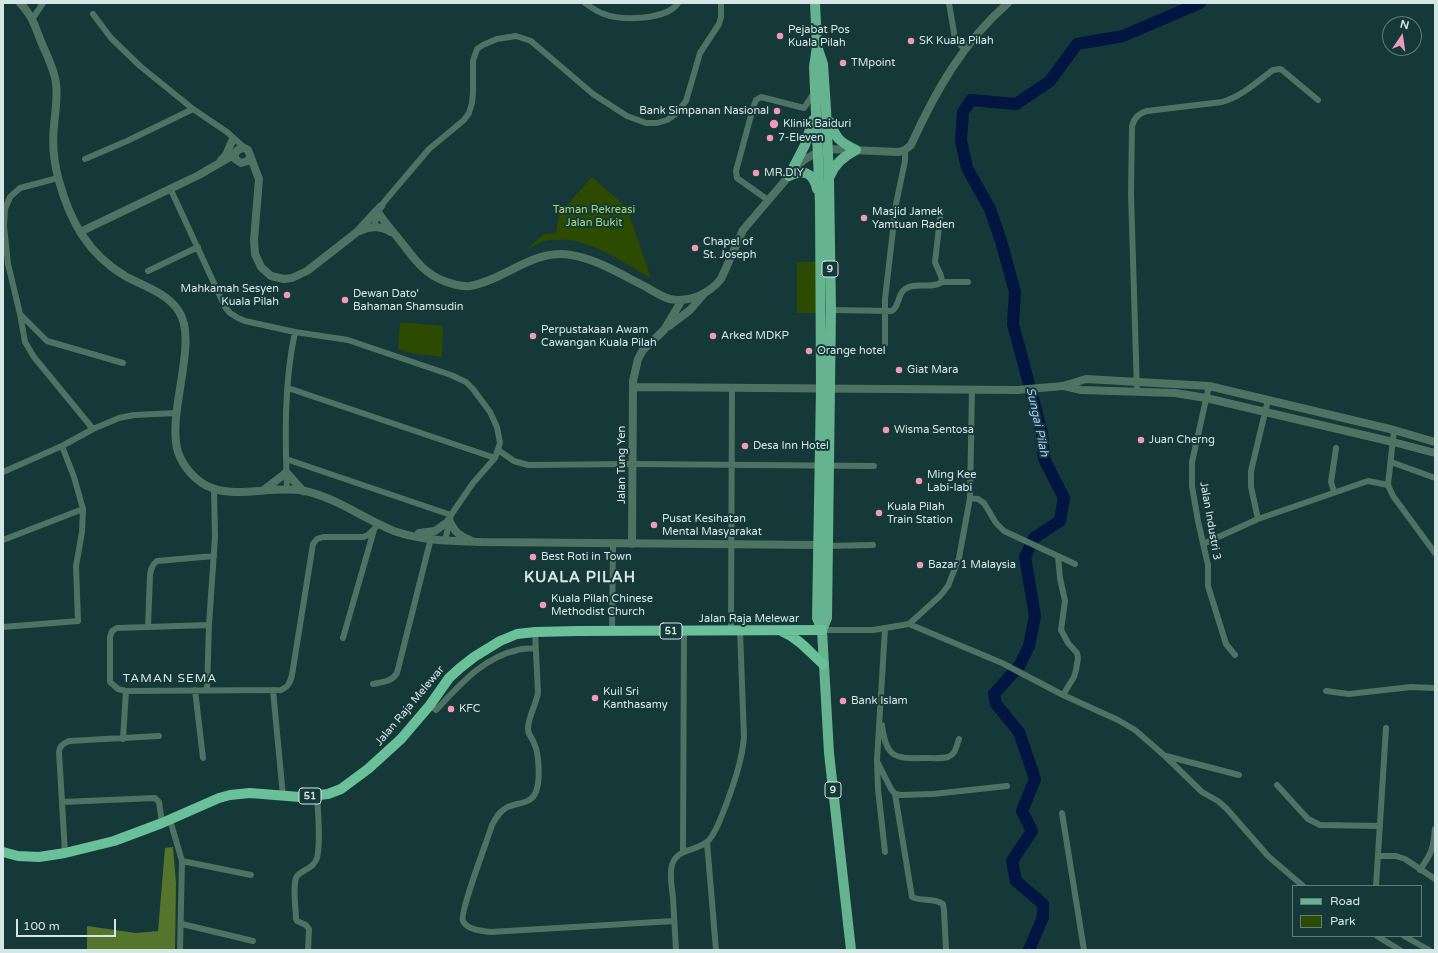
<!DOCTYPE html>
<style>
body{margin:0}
#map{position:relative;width:1438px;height:953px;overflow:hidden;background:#153838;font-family:"Varela Round",sans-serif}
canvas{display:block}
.frame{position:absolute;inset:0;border:4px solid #d4e7e6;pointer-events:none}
.legend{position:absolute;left:1292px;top:885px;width:130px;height:52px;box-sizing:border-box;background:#153838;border:1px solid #617e7e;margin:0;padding:5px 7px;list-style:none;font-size:12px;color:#d4e7e6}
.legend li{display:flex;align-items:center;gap:8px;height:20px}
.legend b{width:20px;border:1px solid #617e7e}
.north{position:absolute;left:1382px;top:16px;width:40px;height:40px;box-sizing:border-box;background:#153838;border:1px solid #617e7e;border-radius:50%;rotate:13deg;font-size:11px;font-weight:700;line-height:16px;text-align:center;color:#d4e7e6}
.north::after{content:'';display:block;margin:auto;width:14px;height:18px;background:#ef9ab8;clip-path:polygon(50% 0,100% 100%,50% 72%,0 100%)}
.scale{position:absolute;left:16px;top:919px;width:100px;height:18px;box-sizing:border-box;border:2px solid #d4e7e6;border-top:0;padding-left:5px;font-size:12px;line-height:14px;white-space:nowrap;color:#d4e7e6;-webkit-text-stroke:3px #153838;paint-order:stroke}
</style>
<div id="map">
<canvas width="1438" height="953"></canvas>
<div class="frame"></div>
<ul class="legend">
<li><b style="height:5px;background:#66b390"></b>Road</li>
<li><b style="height:11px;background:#2c4a00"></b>Park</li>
</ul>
<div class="north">N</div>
<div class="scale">100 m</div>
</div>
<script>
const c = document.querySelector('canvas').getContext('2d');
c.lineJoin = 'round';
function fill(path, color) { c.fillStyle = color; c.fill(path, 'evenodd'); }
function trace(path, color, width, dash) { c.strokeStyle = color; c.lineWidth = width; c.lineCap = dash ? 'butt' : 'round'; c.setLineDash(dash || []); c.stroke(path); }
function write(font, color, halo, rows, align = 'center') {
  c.font = font + ' "Varela Round",sans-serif'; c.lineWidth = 4; c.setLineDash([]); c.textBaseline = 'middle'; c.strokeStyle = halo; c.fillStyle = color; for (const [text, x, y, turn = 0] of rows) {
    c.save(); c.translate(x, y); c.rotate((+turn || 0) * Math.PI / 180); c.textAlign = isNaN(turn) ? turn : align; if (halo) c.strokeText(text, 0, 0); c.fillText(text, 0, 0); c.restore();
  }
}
fill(new Path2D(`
 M592,177L627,208L651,278C618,260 581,231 542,242C537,244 532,247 527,249L544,234L556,233L559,214Z
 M797,262H816V313H797Z
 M400,322L443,326L442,357L410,353L398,349Z`), '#2c4a00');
fill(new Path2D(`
 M173,847L176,883L175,950H87V926L136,933L158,931L165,848Z`), '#53752c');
trace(new Path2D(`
 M1029,950L1043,917V904L1016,881L1012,861L1032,831L1022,811L1035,779L1019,732L996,704L994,694L1020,665L1029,646L1035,616L1025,557L1034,538L1060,521L1064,498L1044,459L1042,433L1013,324L1015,292L1001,241L990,209L967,168L961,140L963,112L971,100L1016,104L1050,81L1077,44L1123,36L1200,3`), '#001641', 12);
trace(new Path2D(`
 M585,3C591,7 597,12 604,14C622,21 667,20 678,3
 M949,3L955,39L964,49
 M93,14L111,38L140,66L193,109L227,132L246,149
 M33,18L43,3
 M85,159L127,141L193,109
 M58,178L20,188L10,197L5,209L4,226L8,264L20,314L47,341L123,363
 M170,188L225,307L230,313L238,318L245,321L295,332L348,340L451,375L466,382L473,389L490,412L497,427L500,443L495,458L473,483L451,515L445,541
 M768,200L737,178L736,171L753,108L756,100L761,97L804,108L814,93
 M374,227L378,212L384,202L429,149L464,120L469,113L472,103L473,93V61L477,49L483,45L497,39L516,36L531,41L593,94L627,116L646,123H657L667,120L676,114L686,101L700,53L719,24L721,17V3
 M148,271L198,247
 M942,282H968
 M831,310L892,311C900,306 897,294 905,289C916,281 931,290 942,282C942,274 937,269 935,262L941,210
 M20,314L25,342L34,357L93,429
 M885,344V299L896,204L905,161V150
 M1209,386L1192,462V486L1198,521L1208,565V586L1226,644L1235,655
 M288,388L495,458
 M1137,392L1131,194L1132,126C1134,118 1139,113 1147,111L1222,102C1242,96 1257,82 1273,70L1280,69L1282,70L1318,100
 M1394,430L1388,485L1393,496L1435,553
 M498,450L514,461L528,465L633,464L874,466
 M286,459L451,515
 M1391,462L1435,478
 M3,472L62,446L93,429L119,418L134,415L177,413
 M287,489C285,437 284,383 295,332
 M1334,492L1331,482L1336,448
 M970,498L978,499L984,503L996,523L1004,531L1075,564
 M1258,519L1251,487V471L1268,400
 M3,540L83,509L74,477L62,446
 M1203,544L1258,519L1368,481L1388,485
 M826,546L873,545
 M1058,556L1060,578L1065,601L1061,630L1068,643L1077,653L1078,658L1076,670L1074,677L1063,695
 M909,624L1002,663L1063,695L1118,720L1135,730L1165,756L1202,792L1218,801L1227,809L1268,856L1303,886
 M209,625L117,628L112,631L110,637V682L118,689L126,691L281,690C288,687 290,683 292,675L313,544L317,539L323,537H363L368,535L379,524
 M3,627L78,621L76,566L82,532L83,509
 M148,627L150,575C151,569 152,565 157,561L214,556
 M885,629L877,760L878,789L885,852
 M822,630H873L909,624L940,596L948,586L959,558L970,498L972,389
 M612,631L613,544
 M731,631L732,388
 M535,632L538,693C536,705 528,717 528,729C528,735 532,737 534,743C539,753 541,783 535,794C529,805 516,802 506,808C499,812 496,818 492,825C488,839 459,913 463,921C467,930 482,931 491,932L674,921
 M343,638L374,530
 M373,684C381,682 392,682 397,673L431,538
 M195,690L203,758
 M207,690L209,625L215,537L214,489
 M273,690L283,796
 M1326,691L1349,694L1411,687L1435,688
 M430,705L436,710C459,686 483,657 518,650C524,648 530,649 536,648
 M882,725C886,757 894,759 923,758C931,758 940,759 948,757C956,754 956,747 959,739
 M123,739L126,691
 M1166,756L1239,775
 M878,763L891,789L895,794L901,795L933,794L1007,786
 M1277,785L1308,819L1320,825L1380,826
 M895,794L912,897C921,902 934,897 943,904L944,910L946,950
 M62,802L155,798L159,802L162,823
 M1062,813L1084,950
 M170,820L182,861L180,950
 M707,842L716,950
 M683,852L684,631
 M65,853L59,752C60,745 63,744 69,741L159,736
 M1379,856H1396L1405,859L1435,879
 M182,861L251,875
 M1420,870C1432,852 1433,850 1435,829
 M1376,886L1386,728
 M182,924L253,941
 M1377,936L1400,950
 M1404,936L1429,950
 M308,950L309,929L306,925L297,921L296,919C296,910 292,883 297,876C304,869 314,868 317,858C321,841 318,813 317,796
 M676,950C675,933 674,915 673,898C672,888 669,875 672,865C677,847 698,852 709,840C717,831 721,817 726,805C734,783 742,761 744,737L740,631`), '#4f7362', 6);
trace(new Path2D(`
 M20,3C32,16 34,23 40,39C46,54 54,68 56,83C58,97 55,112 54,126C52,143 54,163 59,181C70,221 88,254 125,276C143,286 165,292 178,310C200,340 166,413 178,452C183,467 197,483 212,488C236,498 277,485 305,491C337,498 364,519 394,531C422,541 454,541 482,542L819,545
 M250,157L248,161L241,163L235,159V154C237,149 243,146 248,150L259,179L254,240L255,254L261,267L271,276L284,279L292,278L307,271L357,232L381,206
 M221,160L226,155L232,141
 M378,212C384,222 391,229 398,238C412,255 422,273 444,281C451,284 463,287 470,286C505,280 534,248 571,255C597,259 622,275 646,287C653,291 662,297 670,299C689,303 709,294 721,279L743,230L800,163C809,156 817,152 828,149L899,152L905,150L911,145C935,92 963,42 1008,3
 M360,231C370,226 381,226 391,232
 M80,232L199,175L235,154
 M669,326L690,310L703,295
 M1064,386L1081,390L1175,393L1206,398L1393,442L1435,453
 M633,387L1017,390L1063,386L1086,379L1209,386L1394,430L1435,442
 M286,472L303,491
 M265,489L286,473
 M449,520C454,531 459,536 470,540
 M419,533L435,531L449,521
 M632,544L633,381L638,359L643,350L664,330L682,300`), '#4f7362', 8);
trace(new Path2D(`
 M815,3L817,46L814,67L820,204L821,388L817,618L822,630L829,753L851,950
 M818,49L823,64L826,109L829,178L831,310L827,618L822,630
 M830,122C836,139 840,142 856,150
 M789,176L805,145L813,120
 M789,176C803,169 813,172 817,189
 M830,176C835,163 844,156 856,150`), '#66b390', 10);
trace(new Path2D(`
 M783,632C800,639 810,653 823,664
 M3,852L18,856L39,857L65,853L114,841L162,823L219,798L230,795L250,793L300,797L328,794L341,789L368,769L401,739L430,705L449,678L460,668L474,657L500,641L517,634L535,632L578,631L822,630`), '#6ac099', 10);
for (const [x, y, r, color] of [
 [780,36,4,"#ef9ab8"],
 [911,41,4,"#ef9ab8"],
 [843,63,4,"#ef9ab8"],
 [777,111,4,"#ef9ab8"],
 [774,124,5,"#ef9ab8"],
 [770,138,4,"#ef9ab8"],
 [756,173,4,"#ef9ab8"],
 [864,218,4,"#ef9ab8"],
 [695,248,4,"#ef9ab8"],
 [287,295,4,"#ef9ab8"],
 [345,300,4,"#ef9ab8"],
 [533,336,4,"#ef9ab8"],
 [713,336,4,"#ef9ab8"],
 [809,351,4,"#ef9ab8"],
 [899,370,4,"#ef9ab8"],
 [886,430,4,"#ef9ab8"],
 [1141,440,4,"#ef9ab8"],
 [745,446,4,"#ef9ab8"],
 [919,481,4,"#ef9ab8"],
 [879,513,4,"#ef9ab8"],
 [654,525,4,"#ef9ab8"],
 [533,557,4,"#ef9ab8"],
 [920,565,4,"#ef9ab8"],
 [543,605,4,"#ef9ab8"],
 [595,698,4,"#ef9ab8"],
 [843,701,4,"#ef9ab8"],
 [451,709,4,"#ef9ab8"]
]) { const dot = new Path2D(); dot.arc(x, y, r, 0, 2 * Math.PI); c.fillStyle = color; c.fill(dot); trace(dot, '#153838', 1.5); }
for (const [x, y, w] of [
 [830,269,16],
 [671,631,22],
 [833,790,16],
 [310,796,22]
]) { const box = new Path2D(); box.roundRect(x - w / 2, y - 8, w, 16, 3); c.fillStyle = '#153838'; c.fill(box); trace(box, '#d4e7e6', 1); }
write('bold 10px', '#d4e7e6', null, [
 ["9",830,269],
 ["51",671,631],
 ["9",833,790],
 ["51",310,796]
]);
write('11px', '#d4e7e6', '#153838', [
 ["Pejabat Pos",788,30],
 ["Kuala Pilah",788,43],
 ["SK Kuala Pilah",919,41],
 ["TMpoint",851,63],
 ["Bank Simpanan Nasional",769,111,"right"],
 ["Klinik Baiduri",783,124],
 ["7-Eleven",778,138],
 ["MR.DIY",764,173],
 ["Masjid Jamek",872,212],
 ["Yamtuan Raden",872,225],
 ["Chapel of",703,242],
 ["St. Joseph",703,255],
 ["Mahkamah Sesyen",279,289,"right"],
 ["Kuala Pilah",279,302,"right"],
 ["Dewan Dato'",353,294],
 ["Bahaman Shamsudin",353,307],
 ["Perpustakaan Awam",541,330],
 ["Cawangan Kuala Pilah",541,343],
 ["Arked MDKP",721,336],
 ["Orange hotel",817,351],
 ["Giat Mara",907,370],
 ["Wisma Sentosa",894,430],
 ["Juan Cherng",1149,440],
 ["Desa Inn Hotel",753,446],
 ["Ming Kee",927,475],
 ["Labi-labi",927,488],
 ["Kuala Pilah",887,507],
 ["Train Station",887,520],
 ["Pusat Kesihatan",662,519],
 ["Mental Masyarakat",662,532],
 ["Best Roti in Town",541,557],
 ["Bazar 1 Malaysia",928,565],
 ["Kuala Pilah Chinese",551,599],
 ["Methodist Church",551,612],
 ["Kuil Sri",603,692],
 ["Kanthasamy",603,705],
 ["Bank Islam",851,701],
 ["KFC",459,709]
], 'left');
write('11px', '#a6d875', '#153838', [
 ["Taman Rekreasi",594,210],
 ["Jalan Bukit",594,223]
]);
write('11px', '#d4e7e6', '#153838', [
 ["Jalan Tung Yen",622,465,-90],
 ["Jalan Industri 3",1210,521,80],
 ["Jalan Raja Melewar",749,619],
 ["Jalan Raja Melewar",410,706,-50]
]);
write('italic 12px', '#a5c6fb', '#153838', [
 ["Sungai Pilah",1037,422,78]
]);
c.letterSpacing = '1px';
write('12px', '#d4e7e6', '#153838', [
 ["TAMAN SEMA",170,679]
]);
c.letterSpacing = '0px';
c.letterSpacing = '1px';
write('bold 15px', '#d4e7e6', '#153838', [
 ["KUALA PILAH",580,578]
]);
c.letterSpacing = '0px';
</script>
